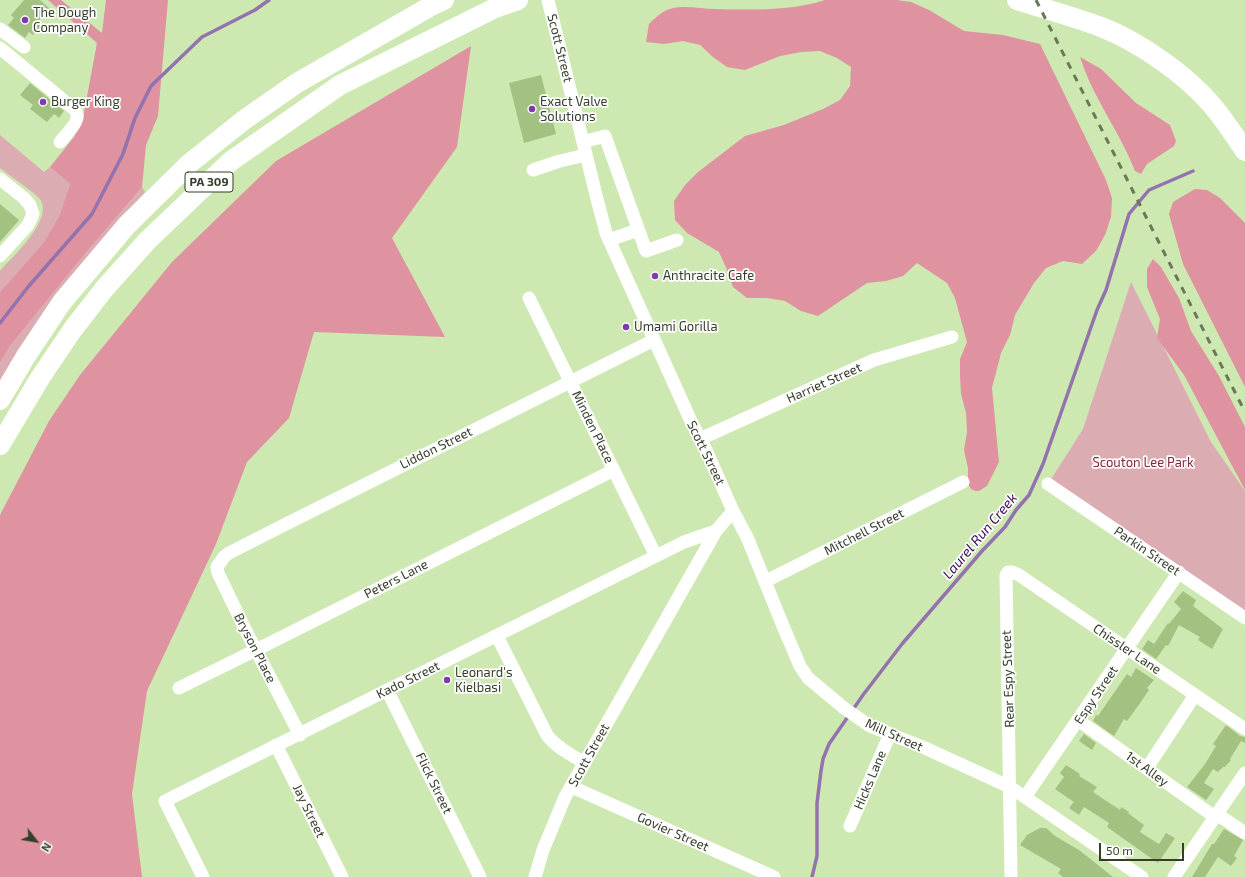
<!DOCTYPE html>
<style>
body{margin:0}
#map{position:relative;width:1245px;height:877px;overflow:hidden;background:#cee8b2;font-family:"Exo 2",sans-serif}
canvas{display:block}
.north{position:absolute;left:16px;top:821px;width:40px;height:40px;-webkit-text-stroke:3px #fefefe;paint-order:stroke;rotate:121deg;font-size:11px;font-weight:700;line-height:16px;text-align:center;color:#343e29}
.north::after{content:'';display:block;margin:auto;width:14px;height:18px;background:#343e29;clip-path:polygon(50% 0,100% 100%,50% 72%,0 100%)}
.scale{position:absolute;left:1099px;top:843px;width:85px;height:18px;box-sizing:border-box;border:2px solid #343e29;border-top:0;padding-left:5px;font-size:12px;line-height:14px;white-space:nowrap;color:#343e29;-webkit-text-stroke:3px #fefefe;paint-order:stroke}
</style>
<div id="map">
<canvas width="1245" height="877"></canvas>
<div class="north">N</div>
<div class="scale">50 m</div>
</div>
<script>
const c = document.querySelector('canvas').getContext('2d');
c.lineJoin = 'round';
function fill(path, color) { c.fillStyle = color; c.fill(path, 'evenodd'); }
function trace(path, color, width, dash) { c.strokeStyle = color; c.lineWidth = width; c.lineCap = dash ? 'butt' : 'round'; c.setLineDash(dash || []); c.stroke(path); }
function write(font, color, halo, rows, align = 'center') {
  c.font = font + ' "Exo 2",sans-serif'; c.lineWidth = 3.5; c.setLineDash([]); c.textBaseline = 'middle'; c.strokeStyle = halo; c.fillStyle = color; for (const [text, x, y, turn = 0] of rows) {
    c.save(); c.translate(x, y); c.rotate((+turn || 0) * Math.PI / 180); c.textAlign = isNaN(turn) ? turn : align; if (halo) c.strokeText(text, 0, 0); c.fillText(text, 0, 0); c.restore();
  }
}
fill(new Path2D(`
 M0,135L44,172L50,167L70,184L60,214L44,242L0,292V271C12,257 56,218 39,198C30,189 11,177 0,168Z
 M142,187L145,192L98,246L0,386V363L10,346L79,261Z
 M1131,282L1211,442L1245,491V612L1048,484L1083,429Z`), '#dcacb3');
fill(new Path2D(`
 M48,0H61L102,33L106,0H168L158,116L146,145L142,187L79,261L10,346L0,363V292L44,242L60,214L70,184L50,167L74,137L83,118L97,43Z
 M825,0H897L911,2L929,10L964,31L1003,35L1040,44L1106,180L1112,198L1111,217L1105,235L1096,251L1082,264L1063,261L1046,268L1034,283L1015,315L1010,335L1001,353L992,388L999,462L987,486L979,491H975L971,489L968,484V468L964,450L967,432L966,413L961,394L960,376V359L967,342L955,298L947,283L917,263L903,276L886,281L867,283L818,316L801,311L785,301L767,298H747L733,287L727,270L719,252L687,233L675,220L674,201L685,185L698,172L745,136L784,125L823,109L840,100L850,86L851,67L837,58L820,51L801,52L780,56L745,70L727,67L713,57L700,45L683,41L664,44L646,42L649,24C653,20 658,15 663,12C678,3 699,9 715,9C750,10 792,11 825,0Z
 M471,46L457,147L392,238L445,337L314,332L289,418L247,462L216,544L147,691L132,794L142,877H0V515L49,421L80,375L172,262L276,161Z
 M1080,57L1101,69L1136,103L1170,125L1176,141L1174,146L1147,164L1141,174L1135,171C1120,132 1093,98 1080,57Z
 M1195,189L1207,190L1220,198L1245,223V387L1183,264L1169,214L1173,202Z
 M1153,259L1161,267L1179,298L1191,331L1219,376L1245,427V490L1184,375L1157,338L1160,319L1147,287V269Z`), '#df929f');
trace(new Path2D(`
 M0,323L28,287L92,214L123,154L135,118L151,86L202,37L255,10L269,0
 M812,877L817,856V803L821,771L823,759L829,744L863,695L902,644L982,551L1005,527L1016,510L1029,495L1043,464L1097,310L1106,290L1129,214L1149,190L1193,171`), '#9273ad', 3.5);
fill(new Path2D(`
 M24,0H40L49,8L37,23L41,26L33,35L29,32L25,38L8,25L14,18L11,15Z
 M541,75L556,134L524,143L509,83Z
 M30,83L64,111L59,118L54,114L47,122L30,109L33,105L20,95Z
 M0,204L19,220L0,242Z
 M1183,591L1196,600L1193,606L1223,629L1212,649L1198,640L1200,637L1179,625L1168,646L1166,645L1156,659L1142,649L1148,640L1154,644L1168,623L1169,624L1181,609L1174,602Z
 M1136,668L1154,680L1147,688L1149,690L1138,706L1127,721L1124,719L1114,736L1093,721L1096,715L1098,716L1127,674L1131,677Z
 M1226,725L1240,736L1245,737V743L1241,741L1230,759L1231,760L1225,767H1223L1218,772L1213,769L1204,783L1214,789L1206,800L1187,787L1205,764L1216,746L1213,744Z
 M1084,734L1096,743L1092,750L1079,741Z
 M1066,765L1080,774L1079,776L1097,787L1093,792L1120,810L1121,807L1129,812L1128,813L1144,825L1140,832L1159,844L1166,833L1175,838L1158,863L1107,827L1109,823L1084,807L1079,815L1069,808L1074,802L1055,789L1064,777L1060,773Z
 M1040,828H1046L1055,836L1079,850L1113,877H1063L1058,873L1061,869L1020,845L1027,835Z
 M1224,829L1243,840L1234,856L1237,858L1231,866L1218,857L1205,877H1192L1212,844H1214Z`), '#a3c181');
trace(new Path2D(`
 M548,0L597,199L606,233L690,419L707,452L733,511L747,537L783,626L800,666L808,678L844,708L870,726L925,748L1010,787L1142,877
 M0,29L24,47
 M0,48L74,109C75,110 77,113 77,115C79,122 64,137 60,142
 M583,142L605,136L646,251L677,240
 M533,170L560,161L586,155
 M0,179L24,198L30,205L33,214L28,225L0,256
 M609,240L638,230
 M529,298L656,556
 M700,439L874,360L952,337
 M1048,484L1245,618
 M766,581L963,482
 M497,636L547,735C556,747 571,755 585,763
 M179,688L256,650L614,470
 M387,690L480,877
 M1078,720L1215,817
 M300,735L246,631L218,573L217,567L224,557L229,553L288,523L654,340
 M276,745L342,877
 M1147,768L1195,695
 M572,787L774,877
 M1025,797L1179,572
 M1217,814L1245,833
 M850,826L890,734
 M203,877L165,801L656,556L684,542L716,531
 M535,877L543,850L565,797L716,531L733,511
 M1011,877L1006,575L1008,572H1012L1019,575L1245,729
 M1174,877L1245,773`), '#fff', 13);
trace(new Path2D(`
 M1017,0C1045,9 1074,17 1101,27C1138,41 1185,74 1211,104C1224,119 1234,135 1245,151
 M0,400L26,356L62,302L127,225L190,163L244,120L297,83L431,6L444,0
 M0,445L40,378L73,329L105,288L147,241L231,161L340,85L495,8L518,0`), '#fff', 20);
trace(new Path2D(`
 M1036,0L1245,412`), '#697858', 3, [7, 7]);
for (const [x, y, r, color] of [
 [25,20,4,"#7f3aad"],
 [43,102,4,"#7f3aad"],
 [532,109,4,"#7f3aad"],
 [655,276,4,"#7f3aad"],
 [626,327,4,"#7f3aad"],
 [447,680,4,"#7f3aad"]
]) { const dot = new Path2D(); dot.arc(x, y, r, 0, 2 * Math.PI); c.fillStyle = color; c.fill(dot); trace(dot, '#fefefe', 1.5); }
for (const [x, y, w] of [
 [209,182,48]
]) { const box = new Path2D(); box.roundRect(x - w / 2, y - 10, w, 20, 3); c.fillStyle = '#fefefe'; c.fill(box); trace(box, '#343e29', 1); }
write('bold 12px', '#343e29', null, [
 ["PA 309",209,182]
]);
write('13px', '#343e29', '#fefefe', [
 ["The Dough",33,13],
 ["Company",33,28],
 ["Burger King",51,102],
 ["Exact Valve",540,102],
 ["Solutions",540,117],
 ["Anthracite Cafe",663,276],
 ["Umami Gorilla",634,327],
 ["Leonard's",455,673],
 ["Kielbasi",455,688]
], 'left');
write('13px', '#343e29', '#fefefe', [
 ["Scott Street",560,48,76],
 ["Harriet Street",824,383,-24],
 ["Minden Place",593,427,64],
 ["Liddon Street",436,448,-26],
 ["Scott Street",706,453,64],
 ["Mitchell Street",864,532,-27],
 ["Parkin Street",1147,551,34],
 ["Peters Lane",396,579,-27],
 ["Bryson Place",255,648,63],
 ["Chissler Lane",1127,649,34],
 ["Rear Espy Street",1008,679,-92],
 ["Kado Street",408,680,-26],
 ["Espy Street",1096,695,-56],
 ["Mill Street",894,735,24],
 ["Scott Street",589,755,-61],
 ["1st Alley",1147,769,36],
 ["Hicks Lane",870,780,-67],
 ["Flick Street",434,783,64],
 ["Jay Street",309,811,64],
 ["Govier Street",673,832,24]
]);
write('13px', '#81283f', '#fefefe', [
 ["Scouton Lee Park",1143,463]
]);
write('italic 14px', '#3b0d56', '#fefefe', [
 ["Laurel Run Creek",980,536,-50]
]);
</script>
